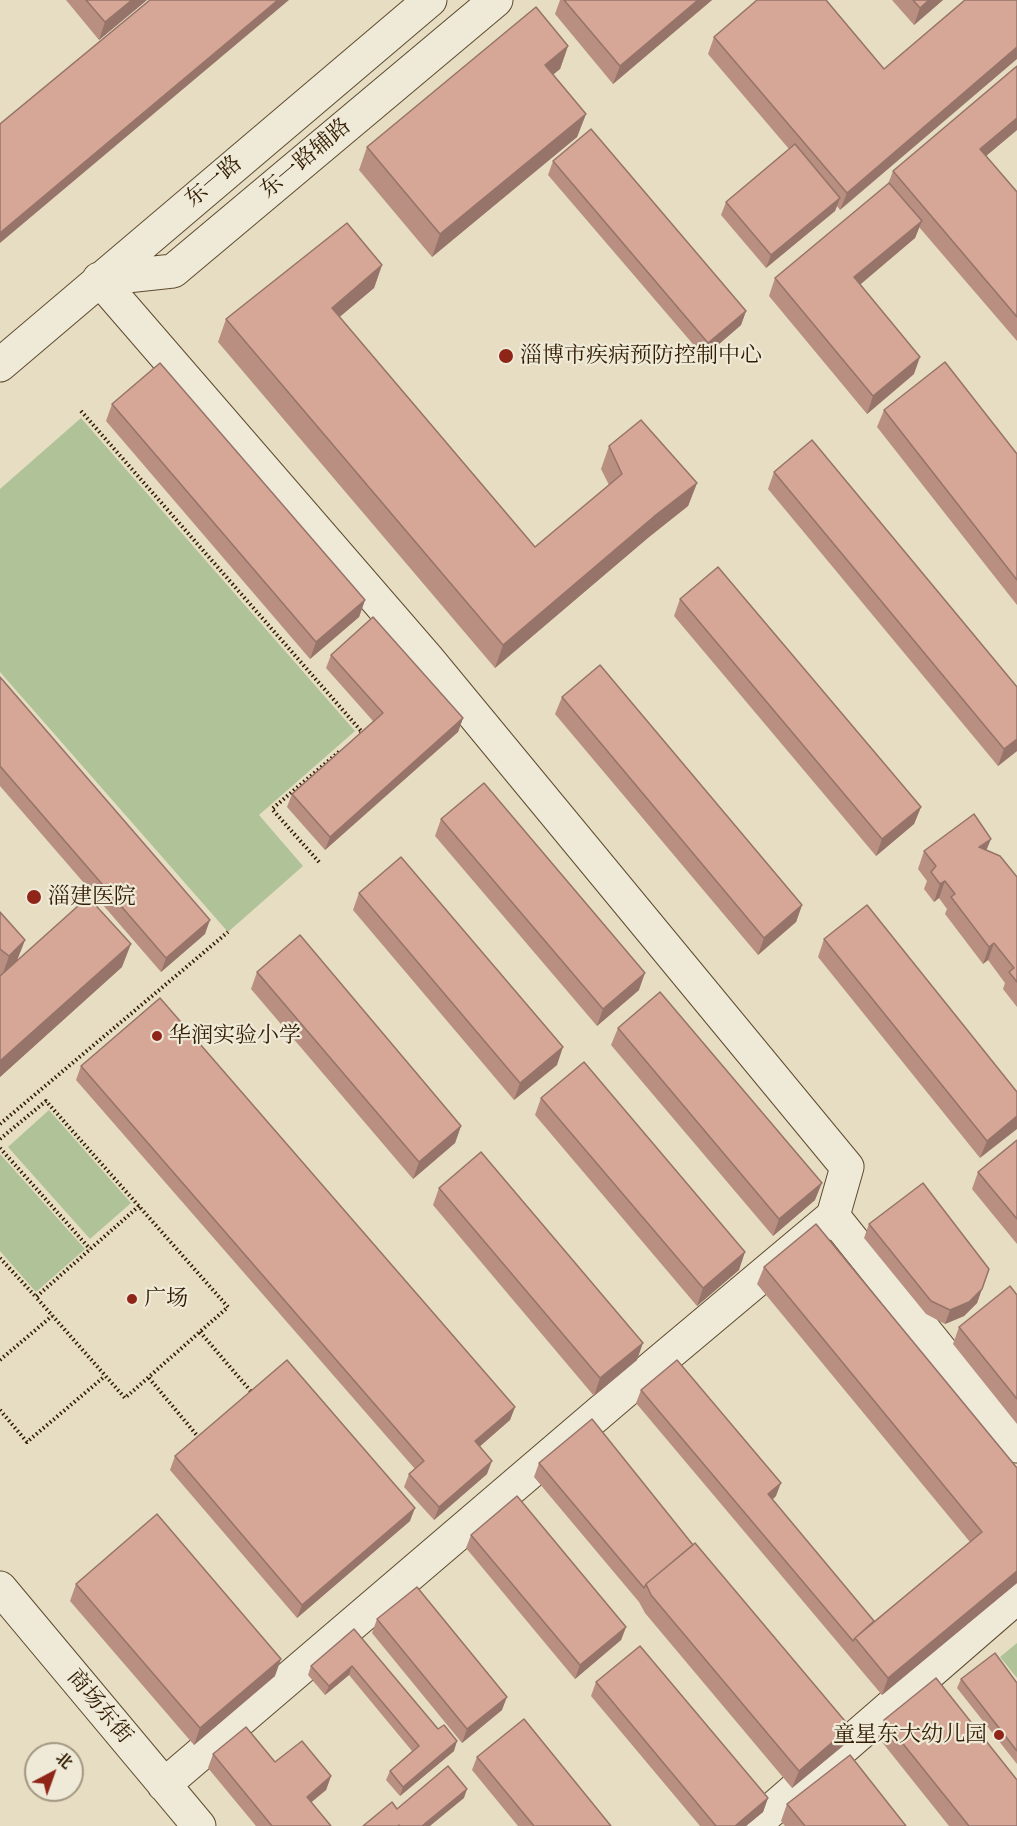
<!DOCTYPE html>
<meta charset="utf-8">
<style>
body{margin:0}
#map{position:relative;width:1017px;height:1826px;overflow:hidden;background:#e6ddc2;font-family:"Gentium Book Plus","Noto Serif SC",serif}
canvas{display:block}
.north{position:absolute;left:24px;top:1742px;width:60px;height:60px;box-sizing:border-box;background:#efe9d7;border:2px solid #a39781;border-radius:50%;rotate:41deg;font-size:16px;font-weight:700;line-height:24px;text-align:center;color:#311c00}
.north::after{content:'';display:block;margin:auto;width:21px;height:27px;background:#8f2418;clip-path:polygon(50% 0,100% 100%,50% 72%,0 100%)}
</style>
<div id="map">
<canvas width="1017" height="1826"></canvas>
<div class="north">北</div>
</div>
<script>
const c = document.querySelector('canvas').getContext('2d');
c.lineJoin = 'round';
function fill(path, color) { c.fillStyle = color; c.fill(path, 'evenodd'); }
function trace(path, color, width, dash) { c.strokeStyle = color; c.lineWidth = width; c.lineCap = dash ? 'butt' : 'round'; c.setLineDash(dash || []); c.stroke(path); }
function write(font, color, halo, rows, align = 'center') {
  c.font = font + ' "Gentium Book Plus","Noto Serif SC",serif'; c.lineWidth = 4.5; c.setLineDash([]); c.textBaseline = 'middle'; c.strokeStyle = halo; c.fillStyle = color; for (const [text, x, y, turn = 0] of rows) {
    c.save(); c.translate(x, y); c.rotate((+turn || 0) * Math.PI / 180); c.textAlign = isNaN(turn) ? turn : align; if (halo) c.strokeText(text, 0, 0); c.fillText(text, 0, 0); c.restore();
  }
}
fill(new Path2D(`
 M81,418L355,731L259,815L303,866L228,932L0,672V489Z
 M49,1110L131,1203L90,1239L8,1147Z
 M0,1154L85,1249L36,1292L0,1251Z
 M1017,1643V1678L1000,1657Z`), '#b0c297');
const minor = new Path2D(`
 M99,279L427,658L847,1167L833,1216L653,1367L164,1785
 M99,279L173,271L496,0
 M0,365L430,0
 M833,1216L1017,1446
 M0,1588L199,1826
 M753,1826L1017,1597`);
trace(minor, '#5e4c30', 35);
trace(new Path2D(`
 M81,411L362,732L360,734
 M319,862L272,809L340,751
 M0,1124L228,932
 M0,1139L46,1101L228,1307L125,1398L36,1297L139,1206
 M0,1148L90,1249
 M0,1258L36,1297
 M200,1332L254,1395
 M0,1360L52,1316
 M149,1378L200,1439
 M0,1410L27,1442L105,1376`), '#311c00', 4, [1.5, 3]);
trace(minor, '#efe9d7', 33);
fill(new Path2D(`
 M66,0H147L99,40Z
 M560,0H712L613,84L555,14Z
 M892,0H943L914,25Z
 M965,0L840,210L837,206L835,211L766,268L721,215L726,202L789,149L708,54L714,37L884,69Z
 M568,46L560,69L553,74L586,114L577,137L432,257L359,170L367,147Z
 M1017,130L986,156L1017,192V341L919,227L915,238L860,284L914,374L867,414L769,296L775,278L888,184L893,171Z
 M553,161L746,311L741,325L704,357L548,175Z
 M382,265L374,288L339,317L535,547L609,485L601,469L609,446L697,483L688,506L649,537L495,668L218,342L226,319Z
 M112,404L365,600L359,617L310,659L106,421Z
 M884,410L1017,454V605L877,427Z
 M774,472L1017,751L998,766L768,489Z
 M680,599L921,807L914,824L876,856L674,616Z
 M331,655L463,718L458,732L325,850L287,807L292,794L373,721L326,668Z
 M0,677L205,934L161,972L0,786Z
 M562,697L802,905L796,922L758,955L555,714Z
 M441,819L639,990L597,1026L435,836Z
 M924,851H986L1017,877V1007L1003,989L1005,983L988,960L983,964L945,914L947,909L939,898L934,902L924,889L927,881L918,869Z
 M359,893L557,1065L514,1100L353,910Z
 M0,912L25,940L17,960L122,967L0,1077Z
 M824,939L1017,1092L980,1158L818,957Z
 M257,972L461,1126L455,1143L413,1179L251,989Z
 M618,1028L815,1200L773,1236L611,1045Z
 M81,1066L515,1407L510,1420L479,1447L487,1474L434,1520L404,1487L409,1474L415,1469L76,1080Z
 M541,1098L739,1270L697,1306L535,1115Z
 M1017,1140V1244L972,1189L978,1172Z
 M439,1188L637,1360L594,1396L433,1205Z
 M869,1224L989,1269L977,1303L964,1316L945,1324L926,1314L864,1238Z
 M764,1267L1017,1468V1583L882,1695L636,1403L641,1390L776,1496L772,1500L874,1621L970,1542L757,1284Z
 M1017,1295V1424L953,1344L959,1327Z
 M175,1456L410,1521L297,1618L170,1470Z
 M539,1463L844,1745L792,1788L645,1613L639,1602L534,1477Z
 M471,1535L626,1627L621,1640L575,1679L466,1548Z
 M76,1584L275,1676L194,1745L70,1601Z
 M377,1619L502,1710L462,1743L372,1633Z
 M354,1629L454,1751L400,1796L386,1780L390,1771L412,1751L349,1675L325,1695L308,1675L311,1666Z
 M961,1679L1017,1683V1764L957,1688Z
 M596,1682L768,1798L763,1812L746,1826H700L591,1696Z
 M884,1720L1017,1826H949L878,1737Z
 M213,1754L275,1762L331,1776L326,1790L311,1802L331,1826H256L208,1768Z
 M477,1757L611,1826H518L472,1770Z
 M787,1804L906,1826H785L781,1821Z`), '#b88f81');
fill(new Path2D(`
 M132,0H147L99,40L105,22Z
 M278,0H289L0,243V233Z
 M698,0H712L613,84L620,66Z
 M929,0H943L914,25L920,8Z
 M568,46L560,69L537,88L545,65Z
 M1017,47V59L840,210L847,193Z
 M586,114L577,137L432,257L440,234Z
 M1017,118V130L974,166L980,149Z
 M840,198L835,211L766,268L771,255Z
 M922,221L915,238L848,295L854,277Z
 M382,265L374,288L323,331L332,308Z
 M746,311L741,325L704,357L708,343Z
 M920,357L914,374L867,414L873,396Z
 M697,483L688,506L649,537L495,668L503,645L657,514Z
 M365,600L359,617L310,659L316,642Z
 M463,718L458,732L325,850L330,837Z
 M1017,739V751L998,766L1004,749Z
 M921,807L914,824L876,856L882,839Z
 M991,839L984,856L979,847Z
 M945,881L939,898L934,902L940,884Z
 M802,905L796,922L758,955L764,938Z
 M210,920L205,934L161,972L166,958Z
 M25,940L16,963L1,979L9,956Z
 M994,943L988,960L983,964L989,947Z
 M131,944L122,967L0,1077V1061Z
 M645,973L639,990L597,1026L603,1009Z
 M563,1047L557,1065L514,1100L520,1083Z
 M1017,1116V1129L980,1158L987,1141Z
 M461,1126L455,1143L413,1179L419,1162Z
 M822,1183L815,1200L773,1236L779,1219Z
 M745,1252L739,1270L697,1306L703,1288Z
 M982,1289L977,1303L964,1316L945,1324L950,1310Z
 M643,1343L637,1360L594,1396L600,1378Z
 M515,1407L510,1420L470,1455L475,1441Z
 M492,1461L487,1474L434,1520L439,1507Z
 M781,1483L776,1496L763,1508L768,1494Z
 M415,1508L410,1521L297,1618L302,1605Z
 M1017,1571V1583L882,1695L888,1678Z
 M626,1627L621,1640L575,1679L580,1665Z
 M281,1659L275,1676L194,1745L200,1728Z
 M352,1666L349,1675L325,1695L329,1686Z
 M507,1697L502,1710L462,1743L467,1729Z
 M850,1727L844,1745L792,1788L799,1771Z
 M457,1741L454,1751L400,1796L403,1787Z
 M331,1776L326,1790L302,1810L307,1797Z
 M467,1789L464,1798L430,1826H422Z
 M768,1798L763,1812L746,1826H735Z`), '#967469');
const building = new Path2D(`
 M86,0H132L105,22Z
 M150,0H278L0,233V124Z
 M564,0H698L620,66Z
 M757,0H826L884,69L965,0H1017V47L847,193L714,37Z
 M913,0H929L920,8Z
 M536,7L568,46L545,65L586,114L440,234L367,147Z
 M1017,66V118L980,149L1017,192V317L893,171Z
 M591,129L746,311L708,343L553,161Z
 M795,144L840,198L771,255L726,202Z
 M889,183L922,221L854,277L920,357L873,396L775,278Z
 M347,223L382,265L332,308L535,547L622,474L609,446L641,420L697,483L657,514L503,645L226,319Z
 M945,362L1017,454V580L884,410Z
 M160,363L365,600L316,642L112,404Z
 M812,440L1017,687V739L1004,749L774,472Z
 M718,567L921,807L882,839L680,599Z
 M373,617L463,718L330,837L292,794L383,713L331,655Z
 M600,665L802,905L764,938L562,697Z
 M0,677L210,920L166,958L0,766Z
 M484,783L645,973L603,1009L441,819Z
 M974,814L991,839L979,847L1000,856L1017,877V982L1009,972L1014,968L994,943L989,947L951,897L955,894L945,881L940,884L931,872L936,866L924,851Z
 M401,857L563,1047L520,1083L359,893Z
 M88,897L131,944L0,1061V976Z
 M867,905L1017,1092V1116L987,1141L824,939Z
 M0,912L25,940L9,956L0,949Z
 M300,935L461,1126L419,1162L257,972Z
 M660,992L822,1183L779,1219L618,1028Z
 M160,998L515,1407L475,1441L492,1461L439,1507L409,1474L424,1461L81,1066Z
 M584,1062L745,1252L703,1288L541,1098Z
 M1017,1140V1219L978,1172Z
 M481,1152L643,1343L600,1378L439,1188Z
 M923,1183L989,1269L982,1289L969,1302L950,1310L931,1301L869,1224Z
 M816,1224L1017,1468V1571L888,1678L855,1638L982,1532L764,1267Z
 M1010,1286L1017,1295V1399L959,1327Z
 M287,1360L415,1508L302,1605L175,1456Z
 M677,1360L781,1483L768,1494L874,1621L855,1638L853,1641L641,1390Z
 M592,1419L693,1545L646,1584L644,1588L539,1463Z
 M517,1496L626,1627L580,1665L471,1535Z
 M157,1514L281,1659L200,1728L76,1584Z
 M695,1543L850,1727L799,1771L651,1595L646,1584Z
 M417,1587L507,1697L467,1729L377,1619Z
 M354,1629L438,1729L444,1725L457,1741L403,1787L390,1771L419,1746L352,1666L329,1686L311,1666Z
 M640,1646L768,1798L735,1826H716L596,1682Z
 M995,1653L1017,1683V1751L961,1679Z
 M936,1678L1017,1780V1826H969L884,1720Z
 M524,1719L611,1826H534L477,1757Z
 M246,1727L275,1762L302,1741L331,1776L307,1797L331,1826H272L213,1754Z
 M850,1755L906,1826H805L787,1804Z
 M448,1766L467,1789L422,1826H400L399,1825L398,1826H363L392,1802L397,1809Z`);
fill(building, '#d6a696');
trace(building, '#967469', 1.5);
for (const [x, y, r, color] of [
 [506,356,8,"#8f2418"],
 [34,897,8,"#8f2418"],
 [157,1036,6,"#8f2418"],
 [132,1299,6,"#8f2418"],
 [999,1735,6,"#8f2418"]
]) { const dot = new Path2D(); dot.arc(x, y, r, 0, 2 * Math.PI); c.fillStyle = color; c.fill(dot); trace(dot, '#efe9d7', 2); }
write('22px', '#311c00', '#efe9d7', [
 ["东一路辅路",306,159,-40],
 ["东一路",214,182,-40],
 ["商场东街",99,1707,50]
]);
write('22px', '#311c00', '#efe9d7', [
 ["淄博市疾病预防控制中心",520,356],
 ["淄建医院",48,897],
 ["华润实验小学",169,1036],
 ["广场",144,1299],
 ["童星东大幼儿园",987,1735,"right"]
], 'left');
</script>
